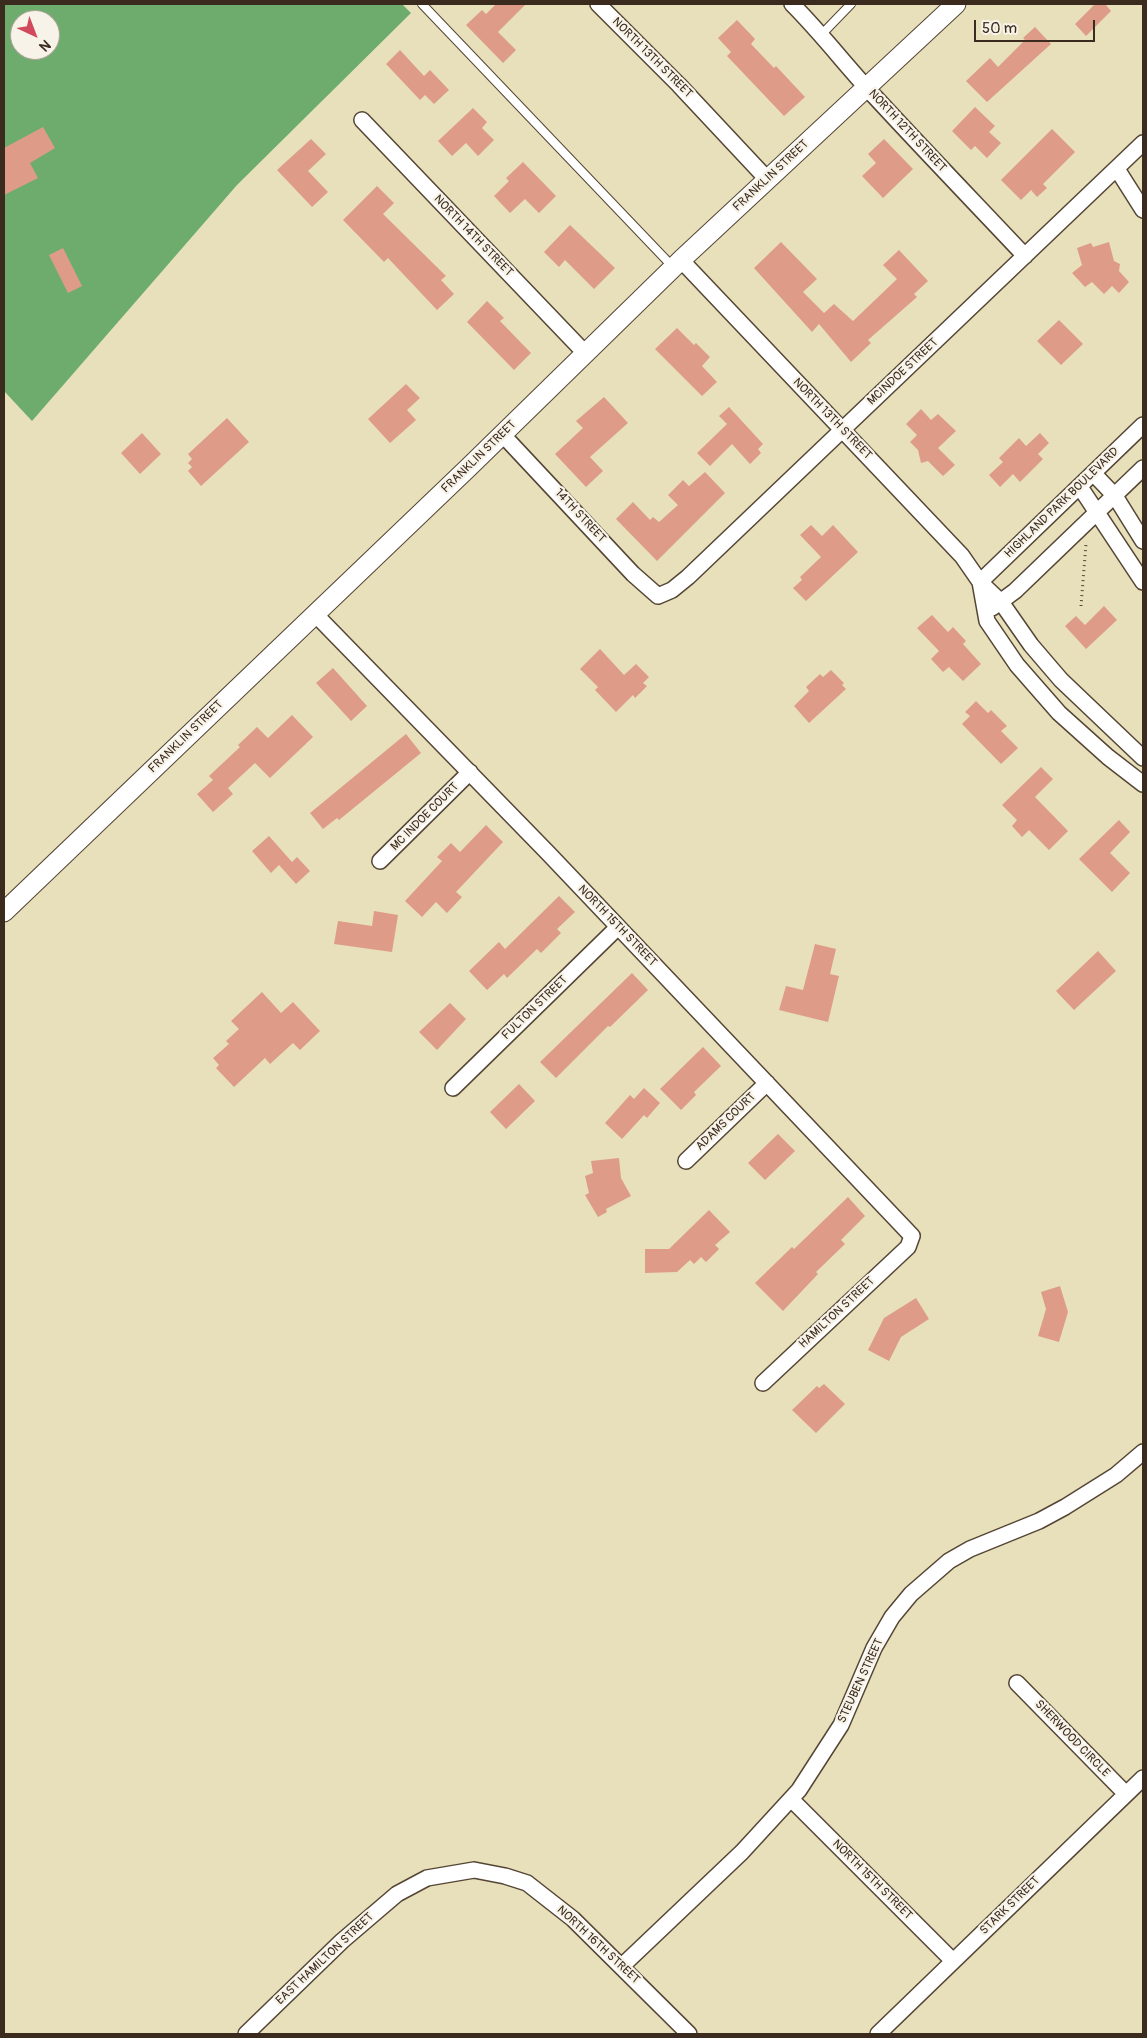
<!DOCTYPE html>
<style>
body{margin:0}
#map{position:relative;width:1147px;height:2038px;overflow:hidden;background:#e7e0ba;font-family:Pangolin,sans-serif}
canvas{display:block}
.frame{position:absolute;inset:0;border:5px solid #3b2a1e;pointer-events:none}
.north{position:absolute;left:10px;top:10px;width:50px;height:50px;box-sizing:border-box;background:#f7f3e8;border:1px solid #aca397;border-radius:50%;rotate:137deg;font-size:14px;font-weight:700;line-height:20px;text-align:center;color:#3b2a1e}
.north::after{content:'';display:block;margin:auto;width:18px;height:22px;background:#d1495b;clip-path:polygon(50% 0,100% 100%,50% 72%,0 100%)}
.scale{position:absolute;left:974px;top:20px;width:121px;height:22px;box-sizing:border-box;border:2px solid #3b2a1e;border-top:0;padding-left:6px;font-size:15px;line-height:18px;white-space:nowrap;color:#3b2a1e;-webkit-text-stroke:4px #f7f3e8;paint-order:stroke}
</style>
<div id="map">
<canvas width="1147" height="2038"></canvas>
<div class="frame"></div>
<div class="north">N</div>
<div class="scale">50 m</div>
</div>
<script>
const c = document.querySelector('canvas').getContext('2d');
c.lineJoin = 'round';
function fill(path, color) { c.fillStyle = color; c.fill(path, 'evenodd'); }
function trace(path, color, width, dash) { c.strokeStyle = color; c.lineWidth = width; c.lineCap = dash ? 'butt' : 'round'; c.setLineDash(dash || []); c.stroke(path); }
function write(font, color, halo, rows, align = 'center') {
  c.font = font + ' Pangolin,sans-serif'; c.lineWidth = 4.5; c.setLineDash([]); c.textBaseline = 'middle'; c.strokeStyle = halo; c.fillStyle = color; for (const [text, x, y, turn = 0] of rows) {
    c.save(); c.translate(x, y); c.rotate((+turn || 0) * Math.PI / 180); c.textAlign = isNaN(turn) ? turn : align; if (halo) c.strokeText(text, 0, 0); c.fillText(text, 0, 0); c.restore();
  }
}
fill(new Path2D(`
 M4,4H402L411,13L237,185L32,421L4,391ZM20,20H50V50H20Z`), '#6dac6d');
fill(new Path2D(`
 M496,4H526L498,32L516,50L503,63L466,25L482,10L486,14Z
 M1095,4H1105L1111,11L1086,36L1075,24Z
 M737,20L755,39L751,44L774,68L776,66L805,97L784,116L727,56L731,52L718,38Z
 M1035,27L1051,44L987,102L966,81L990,58L998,67L1025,40L1023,38Z
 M400,50L424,76L430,70L449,90L434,104L425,95L420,100L386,64Z
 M975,107L995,126L989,132L1001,143L987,158L975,146L971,150L952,131Z
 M473,108L487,122L482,128L494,140L478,156L466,143L452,156L438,141Z
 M43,127L55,148L30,163L38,178L4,195V148Z
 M1052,129L1075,152L1043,184L1047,188L1037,197L1031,190L1021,200L1001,180Z
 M311,139L326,154L308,171L328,192L312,207L277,170Z
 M884,139L913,169L883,198L862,176L876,163L868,154Z
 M523,162L556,196L539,213L525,199L510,213L494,196L509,181L506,178Z
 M377,186L394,203L383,214L446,276L441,280L454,294L437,310L388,258L384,262L343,220Z
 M570,225L615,268L594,289L565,260L559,267L544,252Z
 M781,242L817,279L803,292L824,313L834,304L853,321L897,279L883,265L899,250L928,281L914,294L917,297L868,340L871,343L851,362L819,324L812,332L754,268Z
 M1109,242L1114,261L1120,264L1119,271L1129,282L1119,293L1112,286L1104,294L1092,282L1085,287L1072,273L1082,265L1077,248L1091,243L1093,247Z
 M63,248L82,286L68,293L49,255Z
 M487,301L504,318L500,321L531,353L514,370L467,322Z
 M1059,320L1083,344L1061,365L1037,341Z
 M677,328L694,345L696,343L710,357L702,366L717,382L702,396L655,349Z
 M406,384L420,398L407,410L416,420L390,443L368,419Z
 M604,397L628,423L590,457L603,471L586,487L555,454L583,428L576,421Z
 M729,407L763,444L758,449L761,453L750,464L732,444L710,466L697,453L727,424L719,416Z
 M921,409L931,420L938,414L956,431L938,448L955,465L943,476L928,461L921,463L918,450L910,442L917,435L906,424Z
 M227,418L249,442L201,486L188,471L192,467L188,463L192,459L188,454Z
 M142,433L161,454L140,474L121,453Z
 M1040,433L1049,443L1038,454L1043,459L1020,482L1013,474L1000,487L989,475L1003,462L999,458L1019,438L1026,446Z
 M705,472L725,493L657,561L616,519L633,502L650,520L653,517L659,522L678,505L668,495L683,480L689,486Z
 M811,525L822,536L833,525L858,552L806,601L793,588L802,580L800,577L821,557L800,535Z
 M1104,606L1117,620L1086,649L1065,626L1076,616L1085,625Z
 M932,615L948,632L953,627L966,641L963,644L981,664L963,681L949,667L943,672L931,659L939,651L917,628Z
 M600,649L624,675L636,664L649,677L643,683L647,686L635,698L633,695L616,712L595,690L598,687L580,669Z
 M333,668L367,706L351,721L316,683Z
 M831,670L844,683L842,685L846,689L809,723L794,706L809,691L806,687L820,674L823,677Z
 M976,701L988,713L991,710L1007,726L1001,731L1018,748L1001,764L962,724L970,716L965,712Z
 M292,715L313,737L270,778L255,763L228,788L233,794L213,812L197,794L213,780L209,776L240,747L238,745L257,727L268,738Z
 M406,734L421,753L339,820L337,818L323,829L310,813Z
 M1041,767L1053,779L1035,797L1068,831L1049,850L1029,830L1022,837L1012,826L1017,820L1002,805Z
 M1119,820L1130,832L1110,853L1130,873L1112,892L1079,859Z
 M486,825L503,842L456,892L462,897L447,913L436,902L422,917L405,901L442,861L437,857L451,843L460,852Z
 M269,836L292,862L297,857L310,871L296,884L279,865L271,873L252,851Z
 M559,896L575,912L557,929L561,933L541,953L537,949L507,978L504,974L487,990L469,971L499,942L505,949Z
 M374,911L398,915L392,952L334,944L338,921L372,926Z
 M815,944L836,949L830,974L839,976L828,1022L779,1010L786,986L803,990Z
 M1098,951L1116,971L1074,1010L1056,991Z
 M632,973L648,990L610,1027L608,1026L556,1078L540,1062Z
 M262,992L281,1013L293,1002L320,1031L300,1050L293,1043L270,1064L265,1058L234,1087L216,1068L219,1065L213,1058L229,1044L226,1041L239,1029L231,1021Z
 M450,1003L466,1019L437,1050L419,1032Z
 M703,1047L721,1066L694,1092L696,1095L681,1110L660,1089Z
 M519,1084L535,1101L506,1129L490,1112Z
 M644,1088L660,1103L647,1118L644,1115L622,1139L605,1123L630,1095L634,1099Z
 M778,1134L795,1151L765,1180L748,1163Z
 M619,1158L621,1178L631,1196L606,1209L607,1212L598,1217L585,1195L589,1193L585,1176L593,1173L591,1161Z
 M848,1197L865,1216L841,1240L845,1244L816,1272L818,1274L783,1311L755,1283L792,1247L794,1249Z
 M709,1210L730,1232L715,1245L719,1249L706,1262L701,1257L694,1264L690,1260L677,1272L645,1273V1249H669Z
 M1060,1286L1068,1312L1059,1342L1038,1336L1046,1309L1041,1292Z
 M916,1298L929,1319L901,1337L889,1361L868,1350L884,1318Z
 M824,1384L845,1404L816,1433L792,1410L817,1386L819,1388Z`), '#de9c88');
const service = new Path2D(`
 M422,4L673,267
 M822,34L851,4`);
const minor = new Path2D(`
 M598,4L679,85L767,179
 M792,4C822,34 847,67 876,98C925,151 975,203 1025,256
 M362,120L585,353
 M1117,169L1143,210
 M681,260L962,556L980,582L1001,602L1031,645L1061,680L1143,758
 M1143,425L980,582L987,621L1017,665L1059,713L1108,757L1143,784
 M502,434L633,574L658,596L672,590L688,577L1143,143
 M1094,474L1115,496L1143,541
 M1080,487L1143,582
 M992,608L1015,591L1143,468
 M315,614L548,853L912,1236L908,1247L763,1383
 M380,861L470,772
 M453,1088L618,927
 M686,1161L767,1083
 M1017,1683L1126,1794
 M791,1799L953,1961
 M622,1966L742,1852L799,1790L841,1725L874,1648L892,1617L911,1594L949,1561L970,1549L1039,1521L1065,1507L1116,1475L1143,1452
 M246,2034L342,1941L397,1894L427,1878L474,1870L505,1876L527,1883L573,1919L689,2034
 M878,2034L1143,1778`);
const tertiary = new Path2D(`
 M4,912L469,467L681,260L956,4`);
trace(service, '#554535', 10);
trace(minor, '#554535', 18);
trace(tertiary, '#554535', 21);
trace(new Path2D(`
 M1081,606L1086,544`), '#554535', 3, [1, 4]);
trace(service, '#fff', 8);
trace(minor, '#fff', 15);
trace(tertiary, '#fff', 19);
write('12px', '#3b2a1e', '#f7f3e8', [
 ["NORTH 13TH STREET",652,58,45],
 ["NORTH 12TH STREET",907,131,47],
 ["FRANKLIN STREET",771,176,-43],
 ["NORTH 14TH STREET",473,236,46],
 ["MCINDOE STREET",903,372,-43],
 ["NORTH 13TH STREET",832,419,46],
 ["FRANKLIN STREET",479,457,-44],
 ["HIGHLAND PARK BOULEVARD",1062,503,-44],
 ["14TH STREET",580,516,47],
 ["FRANKLIN STREET",186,737,-44],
 ["MC INDOE COURT",425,817,-45],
 ["NORTH 15TH STREET",617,926,46],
 ["FULTON STREET",535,1008,-44],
 ["ADAMS COURT",726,1122,-44],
 ["HAMILTON STREET",837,1313,-43],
 ["STEUBEN STREET",861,1681,-65],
 ["SHERWOOD CIRCLE",1072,1739,46],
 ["NORTH 15TH STREET",872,1880,45],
 ["STARK STREET",1010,1906,-44],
 ["NORTH 16TH STREET",598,1945,43],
 ["EAST HAMILTON STREET",325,1959,-43]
]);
</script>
